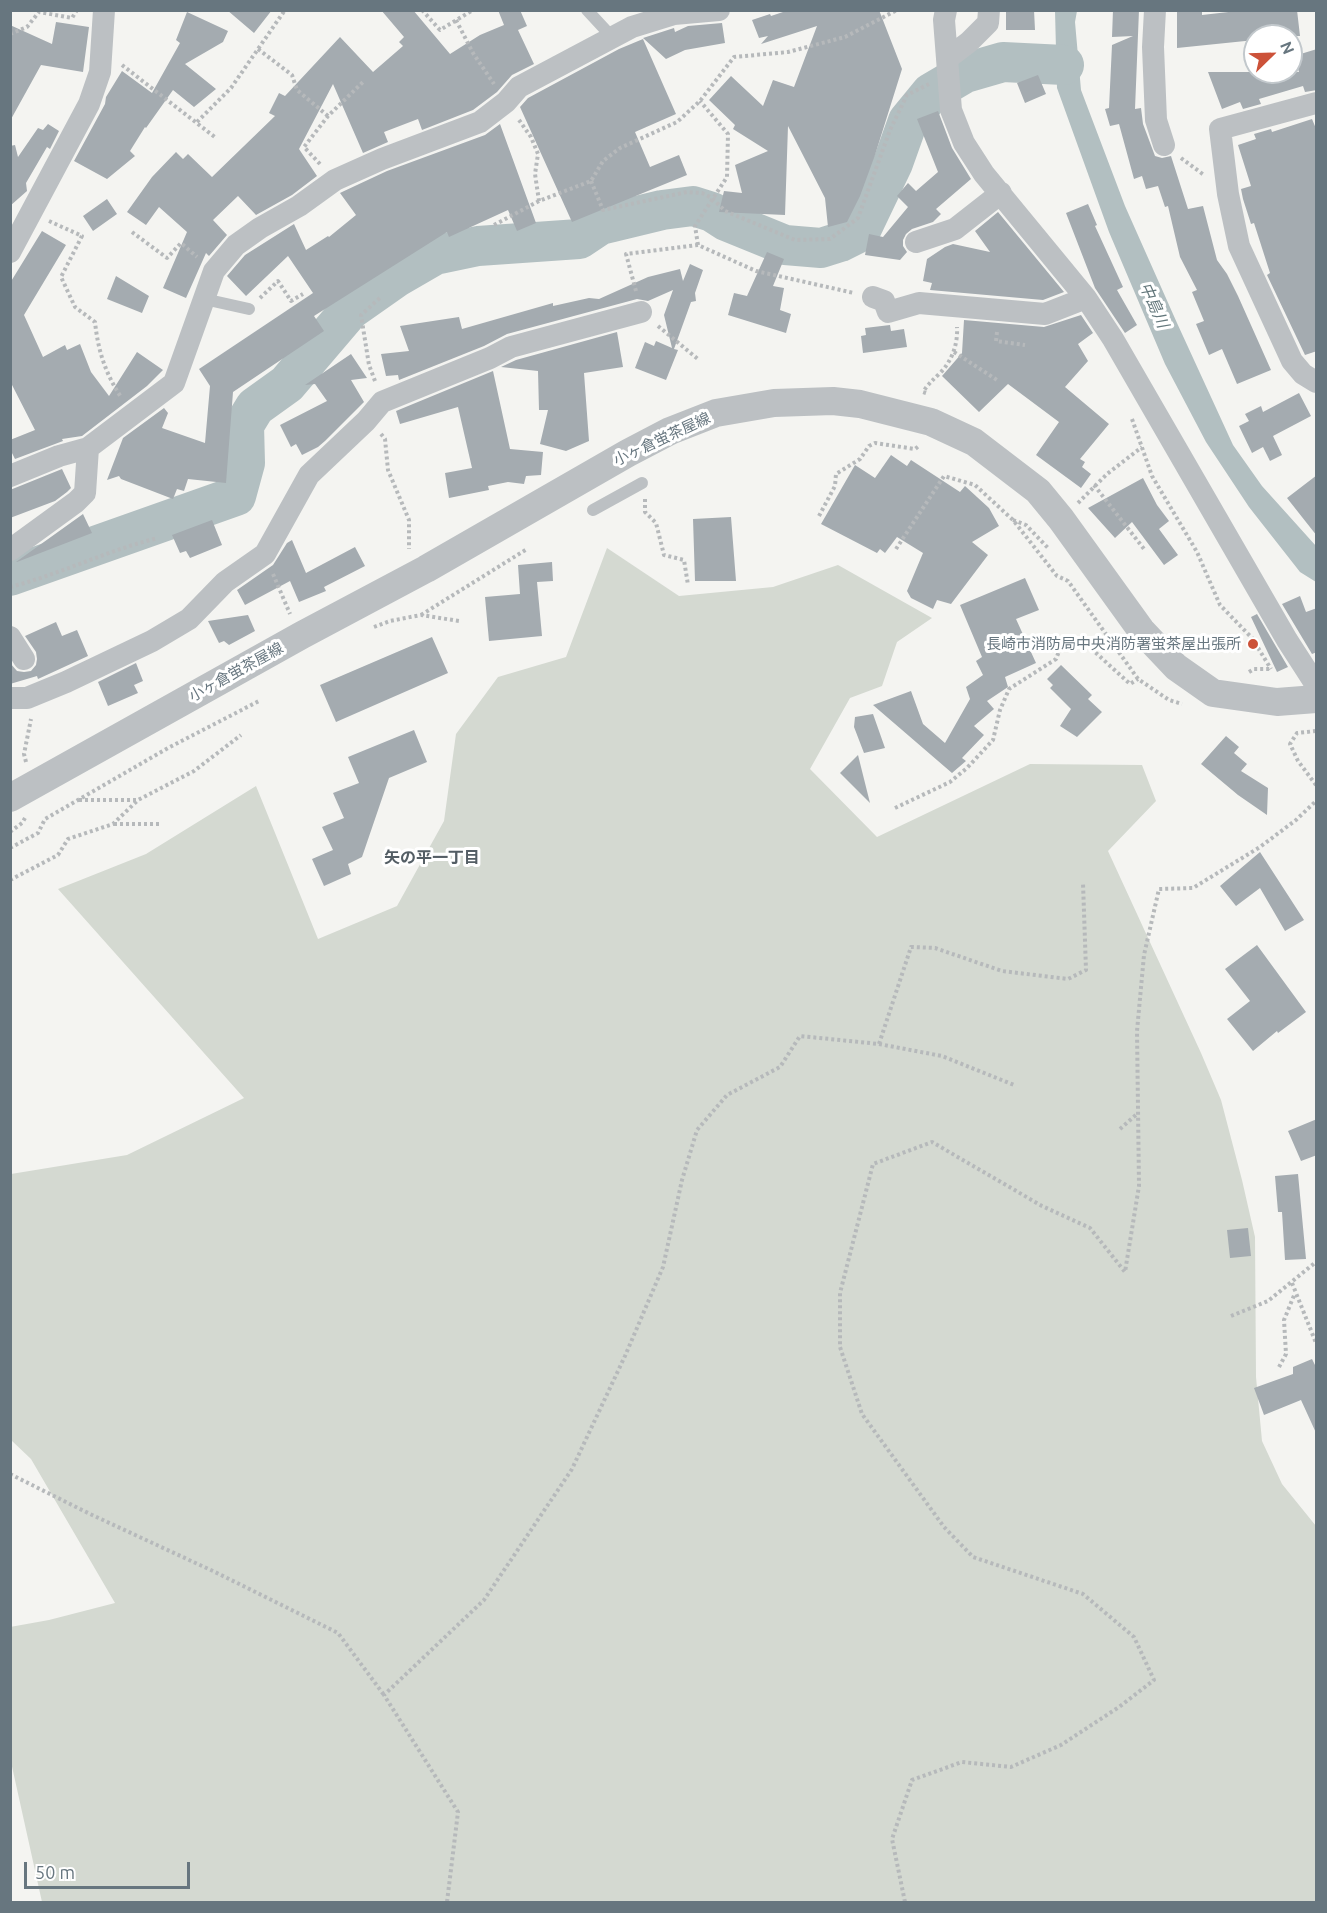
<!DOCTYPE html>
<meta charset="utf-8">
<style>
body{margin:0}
#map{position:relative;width:1327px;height:1913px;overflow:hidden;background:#f4f4f1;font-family:Ubuntu,sans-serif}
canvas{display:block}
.frame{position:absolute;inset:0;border:12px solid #67767f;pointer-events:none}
.north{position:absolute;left:1243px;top:24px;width:60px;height:60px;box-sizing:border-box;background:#fff;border:2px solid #c2c8cc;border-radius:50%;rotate:67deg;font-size:16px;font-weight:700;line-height:24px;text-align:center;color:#67767f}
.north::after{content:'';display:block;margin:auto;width:21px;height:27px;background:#cc5239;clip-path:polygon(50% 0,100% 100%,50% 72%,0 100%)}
.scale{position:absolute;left:24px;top:1862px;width:166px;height:27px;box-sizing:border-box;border:3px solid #67767f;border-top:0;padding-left:8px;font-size:18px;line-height:21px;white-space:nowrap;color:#67767f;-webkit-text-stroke:4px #fff;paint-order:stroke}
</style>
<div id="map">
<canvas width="1327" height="1913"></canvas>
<div class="frame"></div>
<div class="north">N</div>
<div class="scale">50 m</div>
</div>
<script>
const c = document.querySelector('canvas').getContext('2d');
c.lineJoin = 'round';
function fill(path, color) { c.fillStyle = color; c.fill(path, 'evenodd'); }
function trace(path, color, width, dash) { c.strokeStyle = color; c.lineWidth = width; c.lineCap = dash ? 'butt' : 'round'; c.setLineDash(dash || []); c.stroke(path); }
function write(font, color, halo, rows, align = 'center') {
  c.font = font + ' Ubuntu,"Noto Sans JP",sans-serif'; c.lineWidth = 6; c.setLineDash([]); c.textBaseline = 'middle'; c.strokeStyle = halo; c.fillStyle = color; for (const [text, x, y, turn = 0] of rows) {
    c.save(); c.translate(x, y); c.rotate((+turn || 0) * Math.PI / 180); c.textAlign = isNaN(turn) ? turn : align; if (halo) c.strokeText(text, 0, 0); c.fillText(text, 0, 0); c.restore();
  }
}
fill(new Path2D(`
 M607,548L679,596L773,587L838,565L932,618L897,642L882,686L850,698L810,769L877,837L1030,764L1142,765L1156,801L1108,851L1201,1053L1221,1100L1242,1180L1255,1237L1256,1377L1262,1441L1282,1484L1316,1526V1902H42L11,1762L10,1627L49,1620L115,1603L31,1459L11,1440V1174L127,1155L244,1098L58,889L146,854L256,786L318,939L397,906L444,821L456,734L498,677L566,657Z`), '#d4d9d1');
fill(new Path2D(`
 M1055,11H1077L1075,22L1081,90L1125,206L1177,323L1233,445L1262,486L1316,546V582L1300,572L1249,507L1206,442L1165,364L1109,232L1057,88Z`), '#b2bfc1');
trace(new Path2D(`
 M10,576L236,496L245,463L244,425L255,407L287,384L350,310L397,277L435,255L478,246L579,239L600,225L662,210L693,206L712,212L726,221L785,245L821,248L840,242L860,232L893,163L908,121L931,93L965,73L1003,62L1064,65`), '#b2bfc1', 40);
fill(new Path2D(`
 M227,10H272L254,33Z
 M381,10H413L450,54L480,35L504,25L498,10H520L527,26L518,30L534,64L512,75L497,92L473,110L422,130L418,119L384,132L388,142L363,153L333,84L299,149L317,176L292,195L256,215L238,196L213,220L227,235L209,256L206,253L186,298L163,288L187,232L159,207L146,225L127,212L152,177L176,152L183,159L188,154L212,177L275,116L269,113L279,93L285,96L340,37L373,72L403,46L399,42L404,37Z
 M789,10H879L902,69L875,155L860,196L847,222L828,227L825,198L788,126L785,215L719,212L724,191L742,193L735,165L768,151L733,129L735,125L709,100L731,76L763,106L773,80L794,87L817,26L761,44L768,36L759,38L752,20L770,14L771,16Z
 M1006,10H1034L1035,30H1006Z
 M1113,10H1139L1135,109L1141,108L1143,124L1155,156L1162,158L1171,156L1188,209L1203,206L1217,260L1227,274L1238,296L1271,370L1237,384L1222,349L1209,355L1196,324L1204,321L1192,292L1197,290L1180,257L1168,206L1165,207L1158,186L1146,189L1142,176L1134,179L1119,124L1110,126L1105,109L1109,108L1112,45L1133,36L1112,37Z
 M1177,10H1202V15L1246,10H1297L1300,36H1255V40L1177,48Z
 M187,12L228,31L223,42L185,64L216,89L194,107L173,90L146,128L145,127L130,151L135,156L107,179L74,161L105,104L106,97L122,71L152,93L180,43L176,40Z
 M56,22L89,27L83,72L41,65L10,121V25L52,44Z
 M722,23L725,43L685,50L666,59L643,38L674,28L675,32L688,26Z
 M643,39L676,114L635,132L650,167L679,155L687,175L572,222L520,107L528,98L619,49Z
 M1317,49V90L1305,92L1303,86L1259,99L1261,104L1243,109L1240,102L1222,109L1208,72H1299L1294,56Z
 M1038,75L1046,94L1025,103L1017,83Z
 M938,111L952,148L971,179L936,209L941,214L933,222L912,229L906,234L903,240V246L907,252L900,260L865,255L869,234L883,237L908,207L897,196L908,183L916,191L938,172L917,119Z
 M1312,119L1317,131V351L1305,355L1267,275L1270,273L1254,223L1251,224L1243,199L1241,189L1251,186L1238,145L1256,139L1254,134L1271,129L1272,132Z
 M48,124L59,131L50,149L47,147L26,183L27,191L10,206V146L15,145L18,157L38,128L43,130Z
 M500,124L536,223L517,231L508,210L449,237L447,232L314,316L324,331L233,392L226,483L188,479L184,491L177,489L173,499L121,479L119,476L107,480L123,438L164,408L168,413L162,428L205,443L210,386L199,369L313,293L288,256L246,296L227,276L245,255L294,224L306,250L328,236L329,237L356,215L340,193L342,192L387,171L485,135Z
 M107,199L117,214L93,231L83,216Z
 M1088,204L1097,225L1095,226L1123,287L1117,290L1137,325L1125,333L1095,288L1066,213Z
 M998,212L1064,292L1043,300L930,290L932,283L923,281L927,259L945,247L953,244L990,252L975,231Z
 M42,231L66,245L24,315L43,357L65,345L67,350L80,344L91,372L109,396L137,352L163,370L147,386L82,436L62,439L63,441L15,459L10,449V440L35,430L10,381V283Z
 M767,252L784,259L773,286L784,288L780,310L791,314L786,333L728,315L734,293L747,296Z
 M690,264L703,270L695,293L696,301L691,302L674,349L678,350L666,380L635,368L645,342L654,346L656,341L672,348L664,315L673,290L648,301L637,299L507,334L484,346L399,380L398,375L386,376L381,354L409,351L400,326L459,317L462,329L553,303V306L589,298L599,299L648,277L680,269L683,281Z
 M116,276L149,296L142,313L107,299Z
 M1081,315L1093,333L1078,344L1088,361L1065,387L1109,424L1080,459L1085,462L1082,467L1091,474L1081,488L1036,455L1059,422L1008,384L979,412L942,376L962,353L964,320L1044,327Z
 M890,325L891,331L904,329L907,347L863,353L861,336L866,335L865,328Z
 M617,332L623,367L584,373L589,441L566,451L540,444L548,410H539L538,371L501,367L516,360Z
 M351,354L367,378L351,380L364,402L325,441L318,447L302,455L296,444L291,447L280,425L327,401L315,384L305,385Z
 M493,371L510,449L543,452L541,475L526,476L524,484L508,482L488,486L489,490L449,498L445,473L472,468L458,407L400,424L396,411Z
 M1299,393L1311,416L1273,436L1282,455L1270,461L1263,447L1252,453L1239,426L1249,421L1245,414L1261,406L1263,412Z
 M891,455L907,466L911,460L960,492L965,486L989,508L999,526L972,542L988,555L951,604L937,600L933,609L911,598L907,591L923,553L897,537L885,553L880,549L877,553L821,524L855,465L875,478Z
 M62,469L71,488L67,492L55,501L10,518V490Z
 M1317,475V536L1287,498Z
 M1143,478L1157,505L1169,521L1159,529L1178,555L1164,565L1132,522L1115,538L1088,508Z
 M83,514L92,533L17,562H16Z
 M731,517L736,581H695L693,519Z
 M212,520L222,545L190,558L186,551L180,553L172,535Z
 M292,540L306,573L355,547L365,566L324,587L326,591L299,602L290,581L245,605L237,590L273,565L287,543Z
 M552,562L553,581L537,582L542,636L489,641L485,597L520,594L518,565Z
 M1025,578L1039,610L1016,619L1036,663L1005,677L1008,687L987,701L994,709L974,726L984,735L962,758L966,761L952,773L873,705L911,691L923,724L945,743L970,699L966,687L983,675L976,661L982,657L960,605Z
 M1300,596L1306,612L1317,608V652L1312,654L1282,604Z
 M1257,614L1288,667L1277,672L1251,617Z
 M248,615L255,631L229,645L224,641L219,643L208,621Z
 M56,622L62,636L77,630L88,656L38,679L37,676L10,684V663L17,671L24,672L31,671L36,665L37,659L36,652L25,636Z
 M432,637L448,673L336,722L320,685Z
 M136,663L143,681L134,685L138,693L108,706L98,682Z
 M1061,665L1092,695L1088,699L1102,712L1077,737L1060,726L1071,709L1050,688L1053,685L1047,679Z
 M873,714L885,748L864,753L854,727L855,717Z
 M414,730L427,762L389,778L362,857L348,864L351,874L324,886L312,859L333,850L322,827L344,818L333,793L359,783L348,757Z
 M1226,736L1239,747L1234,753L1247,764L1241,771L1268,788L1267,815L1238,795L1201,764Z
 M858,755L870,803L840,773Z
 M1260,852L1304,920L1285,931L1260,888L1236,906L1220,886Z
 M1257,945L1306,1012L1278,1033L1277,1031L1253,1051L1227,1019L1250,1001L1225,969Z
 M1317,1119V1155L1301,1161L1288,1131Z
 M1298,1174L1306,1259L1285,1260L1282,1212H1278L1275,1176Z
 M1248,1228L1251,1256L1230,1258L1227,1230Z
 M1312,1359L1317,1369V1435L1301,1400L1264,1415L1254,1388L1293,1374V1367Z`), '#a4abb0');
trace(new Path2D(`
 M422,10L440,30L473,10
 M456,20L473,53L494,84
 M10,34L27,27L39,12L72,18L77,10
 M258,49L292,75L297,90L328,116
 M122,65L216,138
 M519,120L531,137L538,154L535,174L539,201
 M197,122L231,88L285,10
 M1181,158L1204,175
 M320,164L304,147L328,116L364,81
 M591,181L603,210L687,192L702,193L712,198L725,211L795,240L830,239L858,218L890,130L907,95L929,84
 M49,221L82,236L61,277L75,307L95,322C98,350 105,373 121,397
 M494,225L539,201L591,181L603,161L620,148L677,122L700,101L734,57L788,52L845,37L897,10
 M132,232L167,258L181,243L197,257
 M698,245L695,226L727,177L728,134L700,101
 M636,291L626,254L698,245L756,271L854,293
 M260,298L278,281L291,301L303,294
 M658,326L699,360
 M997,332L996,341L1025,345
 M954,352L997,380
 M375,381L369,365L361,315L381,297
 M926,393L923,392C928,384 933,380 940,373C952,361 958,344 957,327
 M1132,419L1152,476L1197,552L1220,605L1252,638L1271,669
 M381,434L385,439L388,470L409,520V549
 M1094,485L1144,549
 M645,499V512L656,523L664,555L684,560L688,585
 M1078,503L1107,474L1142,447
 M819,516L835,486L836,474L860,459L869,446L875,443L915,449L920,445
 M1013,520L1026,525L1049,549
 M896,549L944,476L975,485L1013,520L1057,576L1068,581L1138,679L1169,700L1182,704
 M273,574L290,614
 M10,587C61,574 108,550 158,538
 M421,615L527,549
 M374,627L390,621L421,615L459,621
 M1249,672L1254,669H1271
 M1316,731L1297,733L1290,744L1298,761L1316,785
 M26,762L24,754L31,719
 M79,800H137
 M895,808L950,782L967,768L993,740L1000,710L1009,689L1056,659L1063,641L1074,637L1096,653L1130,684L1138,679
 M114,824H160
 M10,832L22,823L25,818
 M10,848L38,833L45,819L168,748L259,701
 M10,880L58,855L68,839L113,824L138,800L194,771L241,735
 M879,1044L942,1056L1014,1085
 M1120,1129L1137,1114
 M1292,1283L1316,1343
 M1231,1316L1268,1301L1316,1262
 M1279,1367L1286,1354L1284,1320L1295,1293
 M10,1474L90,1514L215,1572L338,1633L384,1695
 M447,1902L458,1812L384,1695L484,1600L572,1469L625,1356L663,1267L682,1180L697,1130L727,1095L780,1067L800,1036L879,1044L911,947L935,948L1002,971L1068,979L1086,970L1083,883
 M905,1902L892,1839L912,1780L962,1762L1011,1767L1061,1745L1119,1707L1154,1680L1134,1637L1083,1594L973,1557L944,1527L862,1414L840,1347V1293L873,1164L932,1142L1042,1206L1090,1228L1125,1272L1139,1186L1137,1031L1144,955L1159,889L1193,888L1260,847L1296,820L1316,801`), '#b6b9bb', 4, [3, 3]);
trace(new Path2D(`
 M587,10L612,37
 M204,299L249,309
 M593,510L642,483`), '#bcc0c3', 12);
trace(new Path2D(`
 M946,10L944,20L951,110L964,143L984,174L1086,298L1113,339L1287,640L1316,685
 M1155,10L1153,47L1156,120L1164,145
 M948,58L969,42L988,23L989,10
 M1316,103L1220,129L1228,194L1239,246L1292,361L1303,374L1316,382
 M916,242L955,229L1001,193
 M10,252L89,104L100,72L104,10
 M873,297L884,301L888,312L919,303L1045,314L1086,298
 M10,476L59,456L88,448L174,383L214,271L236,245L260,228L299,206L335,180L382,159L480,122L506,102L519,87L632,27L674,14L719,10
 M10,550L76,502L85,493L88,448
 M10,637L24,659
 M10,698H27L66,682L152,641L189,619L225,582L265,554L309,475L366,421L382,402L490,358L511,347L641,312`), '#bcc0c3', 22);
trace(new Path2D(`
 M10,798L302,635L426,569L628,453L670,431L716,413L774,403L833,401L860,404L931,422L974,442L1038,491L1061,519L1141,630L1176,667L1213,693L1277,702L1316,699`), '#bcc0c3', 28);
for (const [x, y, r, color] of [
 [1253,644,6,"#cc5239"]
]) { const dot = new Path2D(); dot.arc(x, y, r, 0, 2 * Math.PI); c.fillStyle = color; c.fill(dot); trace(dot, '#fff', 2); }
write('15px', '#67767f', '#fff', [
 ["小ヶ倉蛍茶屋線",662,439,-25],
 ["小ヶ倉蛍茶屋線",236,672,-29]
]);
write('15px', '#67767f', '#fff', [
 ["長崎市消防局中央消防署蛍茶屋出張所",1241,644]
], 'right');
write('italic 16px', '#63777b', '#fff', [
 ["中島川",1154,305,66]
]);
write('bold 16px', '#545e65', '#fff', [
 ["矢の平一丁目",432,858]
]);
</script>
